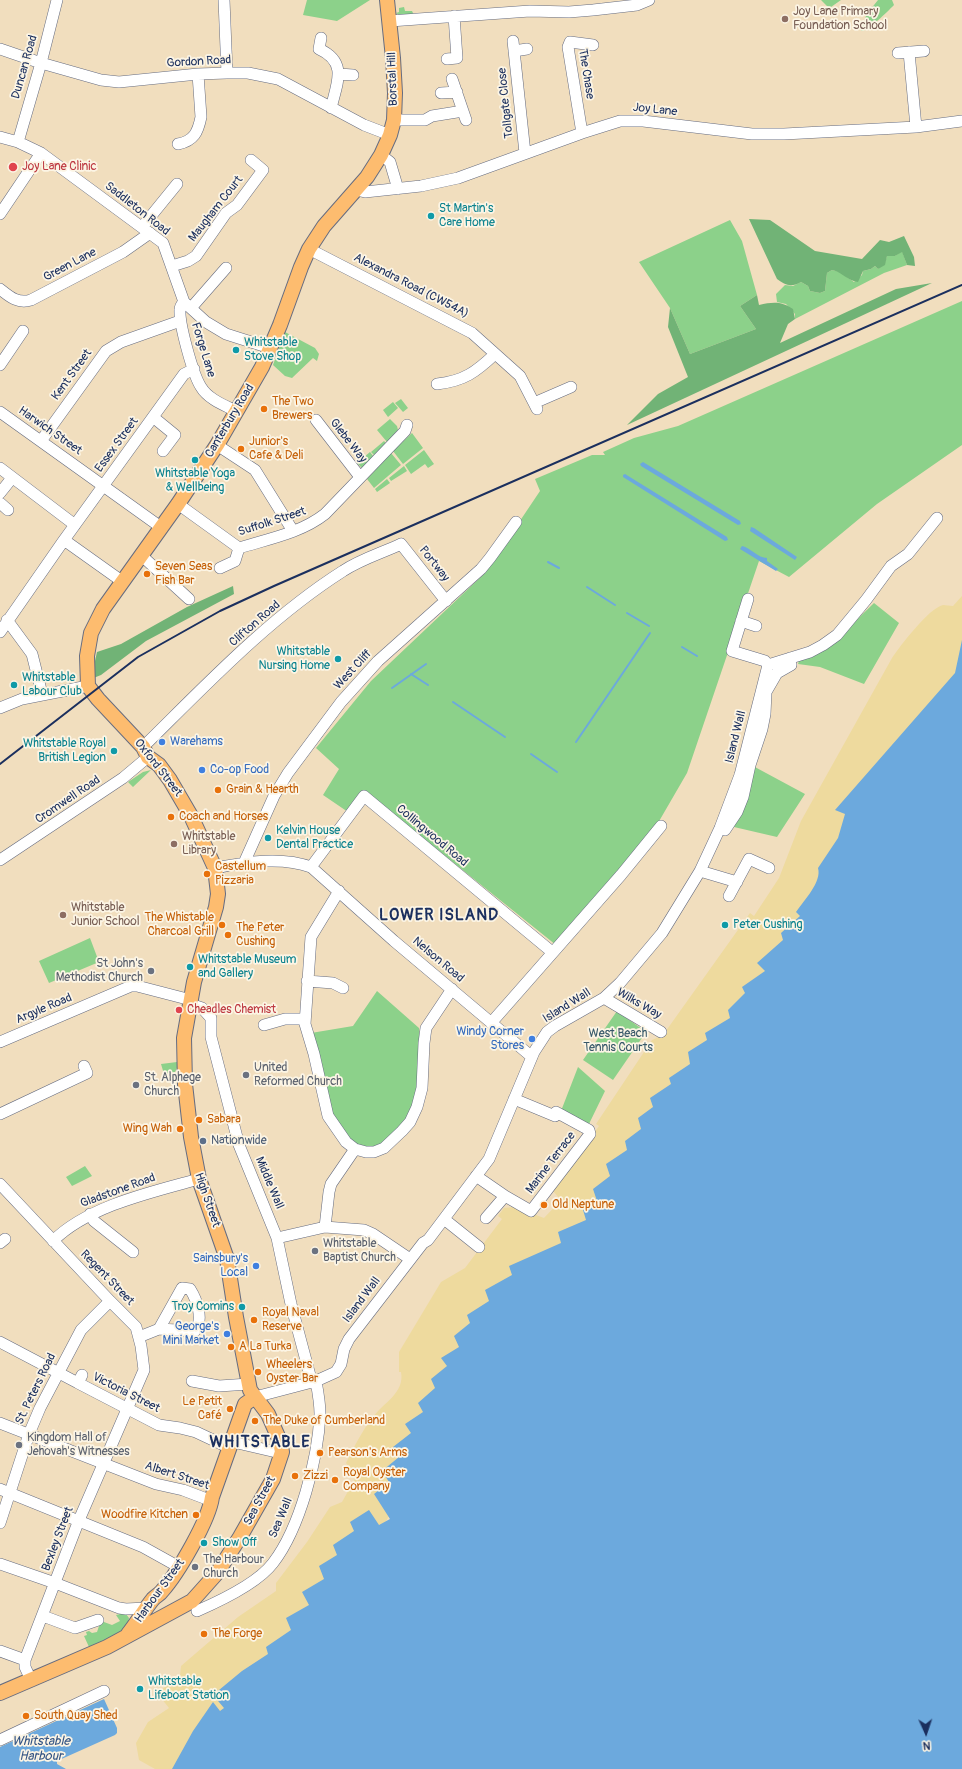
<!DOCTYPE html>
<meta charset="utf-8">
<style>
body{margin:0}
#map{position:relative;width:962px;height:1769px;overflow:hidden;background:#f1debe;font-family:Pangolin,sans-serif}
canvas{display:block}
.north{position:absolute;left:906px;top:1713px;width:40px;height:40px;-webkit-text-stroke:3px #fcf5e5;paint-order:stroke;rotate:177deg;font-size:11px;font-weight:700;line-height:16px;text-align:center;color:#1b2f5e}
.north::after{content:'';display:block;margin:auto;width:14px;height:18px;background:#1b2f5e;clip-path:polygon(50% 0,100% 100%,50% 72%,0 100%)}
</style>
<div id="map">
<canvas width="962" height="1769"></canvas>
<div class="north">N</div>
</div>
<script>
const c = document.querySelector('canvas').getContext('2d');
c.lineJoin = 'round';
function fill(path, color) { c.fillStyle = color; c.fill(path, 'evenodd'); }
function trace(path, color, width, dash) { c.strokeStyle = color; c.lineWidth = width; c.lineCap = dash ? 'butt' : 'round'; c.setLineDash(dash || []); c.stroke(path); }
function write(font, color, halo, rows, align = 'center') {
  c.font = font + ' Pangolin,sans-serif'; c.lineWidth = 3.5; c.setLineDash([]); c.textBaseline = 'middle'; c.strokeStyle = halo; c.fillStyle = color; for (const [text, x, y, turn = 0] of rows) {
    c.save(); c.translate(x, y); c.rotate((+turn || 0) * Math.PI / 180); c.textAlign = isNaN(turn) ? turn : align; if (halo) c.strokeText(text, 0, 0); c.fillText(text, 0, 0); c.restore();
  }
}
fill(new Path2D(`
 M307,0H370L337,21L303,15Z
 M821,0H841L831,7H828Z
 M878,0H892L894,5C887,12 869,30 862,31L858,28L865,21L866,15Z
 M404,7L405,11H412L414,15H399L396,13L399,12V8Z
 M730,220L742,241L757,295L740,306L756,329L690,354L670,308L639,262Z
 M902,251L907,265L884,273L795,319V314L786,304L777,302L776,294L785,285L793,286L801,282L808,286L810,291L820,293L825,291L827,273L832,270L840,272L854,282L862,275L863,271L871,269L875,266L878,269L885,262L887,256H895Z
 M962,301V445L877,504L789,577L759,561L687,773L658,823L556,945L363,790L348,812L323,795L339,769L316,748L371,681L485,573L540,491L535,479L592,455H605L603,452L634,438L678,426Z
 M285,332L315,348L319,354L317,361L313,358L292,378L285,376L273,365Z
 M401,399L408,408L403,412L395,403Z
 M393,402L398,408L388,417L383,410Z
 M390,419L397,426L398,430L387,442L377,430Z
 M412,433L423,448L403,464L393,451Z
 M384,441L386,443L375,456L371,452Z
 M424,450L434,464L428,468L425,464L411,474L405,465Z
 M370,452L374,457L363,469L357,463Z
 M391,453L401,465L374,488L367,479Z
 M404,466L407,471L391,481L389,478Z
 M387,479L390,483L377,492L375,489Z
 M874,603L899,623L864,684L820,667L798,664L800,658L834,642Z
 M753,766L805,794L777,837L734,827Z
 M151,770L133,787L128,782L143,772Z
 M90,938L99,962L49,983L39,961Z
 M377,991L419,1028L421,1047L416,1099L406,1119L387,1141L373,1148L351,1143L332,1118L311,1033L353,1026Z
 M617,1011L646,1032L613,1080L583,1060Z
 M177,1062V1068L175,1072L164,1074L161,1064Z
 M578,1067L605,1091L588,1126L561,1111Z
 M85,1166L92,1176L72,1186L66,1177Z
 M120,1614H126L129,1618C127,1635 102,1642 89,1647L84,1636L87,1635L86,1632L89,1631L92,1633L97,1632L100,1623L104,1622L112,1625L120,1621L116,1615Z`), '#8cd18a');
fill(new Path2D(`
 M749,219L770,220L815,251L862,259L880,240L889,242L904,236L914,257L915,266L907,265L902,252L895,256H887L885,265L878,269L875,266L871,269L863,271L858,282C848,281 842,272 832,270L827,273L825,291L820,293L810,291L808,286L801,282C791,288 785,285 777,279Z
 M932,283L627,425L658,394L688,377L668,327L670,308L690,354L756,329L740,306L757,295L759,305C773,302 781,301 793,309L795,319L788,324L780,343L896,289Z
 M233,586L234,594L146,641L101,675L91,679L97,652L121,644L187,607Z`), '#71b376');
fill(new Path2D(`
 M962,596V664L837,893L589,1252L511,1298L357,1573L198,1769H155L139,1760L136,1743L148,1722L169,1708L157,1693L180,1676L181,1666L238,1617L276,1591V1583L307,1542L330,1507L342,1502L356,1477L346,1463C354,1447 362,1431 373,1417C383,1403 405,1393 401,1372H399V1352L441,1282L465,1268L502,1219L498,1216L504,1208L515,1207L544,1218L561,1200L552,1190L599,1126L596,1124L652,1040L663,1035L750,913L754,916L779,878L801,821L892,658C900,646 929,608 943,605C946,605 950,606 953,606Z`), '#eeda9e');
fill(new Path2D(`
 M643,462L740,521L741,524L738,525L641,466L640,464Z
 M625,474L727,537L728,540L725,541L623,477V475Z
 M751,527L754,528L797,557L795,560L750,531Z
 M742,546C751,548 758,558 767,558V561L778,569L776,571L740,549Z
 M962,640V1769H172L193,1731L213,1702L220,1711L224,1708L213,1695L242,1671L268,1654L266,1647L291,1630L286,1618L309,1605L302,1592L324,1579L319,1566L337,1555L333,1545L354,1531L350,1522L369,1510L379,1525L390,1519L374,1494L389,1482L382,1471L399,1457L393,1447L411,1433L405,1424L423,1412L418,1403L435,1388L431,1379L447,1366L441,1358L459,1347L454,1336L470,1323L467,1315L489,1301L485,1290L512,1275L509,1266L561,1243L558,1232L586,1220L583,1210L597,1201L593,1189L610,1176L606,1164L627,1150L625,1141L641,1129L638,1118L653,1107L650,1098L671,1084L669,1078L690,1064L688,1052L707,1040L705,1033L730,1018L728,1010L745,993L742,987L765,971L757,963L783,940L781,933L800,916L796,912C804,900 822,882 818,868L838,838L845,814L835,810L955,673Z
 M104,1699L117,1728V1733L115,1735L57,1761V1764L66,1769H0V1747Z`), '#6ca9dd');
trace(new Path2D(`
 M548,562L559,568
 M587,587L615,605
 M627,613L649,626
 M682,647L697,656
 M411,674L428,685
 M392,688L426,664
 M453,702L505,737
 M576,742L650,633
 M531,754L557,772`), '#6ca9dd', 2);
const minor = new Path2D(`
 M224,0L227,73
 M390,21L530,11L569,12L593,10L637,5L649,0
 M321,38L319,49C348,62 337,83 331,108
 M513,41L525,153
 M0,49L41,63L101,80L119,82L198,74L227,73H248L278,79L364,125L390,135
 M514,51L527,49
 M909,52L916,127
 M898,53L924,51
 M447,59L457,58L454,16
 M339,74L353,75
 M452,79L466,120
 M441,93L457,92
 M394,120H425L432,116L463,111
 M582,133L568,47L570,42L593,45
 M0,137L18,142L41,153L163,243L184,302L206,322L226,334L270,348
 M18,142L41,63L57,0
 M178,144C194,141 198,132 201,117L198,74
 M381,155L390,162L398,189
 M356,190L365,192L421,186L458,178L582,133L620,121H643L752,134H784L916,127L962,121
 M0,214L41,153
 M142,227L177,184
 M309,249L472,333L520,376L537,409
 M172,266L188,261L196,256L226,213L237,205L263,170L251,160
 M0,289C10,297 18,304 31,300L123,252L150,233
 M184,302C182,304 180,307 180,310C179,324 193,375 201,387C208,399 224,405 236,411
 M191,308L226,268
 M0,365L23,331
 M437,384C464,381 476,372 495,354
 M534,403L571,387
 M0,412L162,528
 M153,417L175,435L163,451
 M316,420L360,477
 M41,441L106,351L121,342L180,321
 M217,445L255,470L293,531
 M0,468L75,525
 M0,493L12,478
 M0,503L8,510
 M178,504L239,548C268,539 301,533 325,514L405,431L407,425
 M64,540L184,374L194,369
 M142,556L189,599
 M220,568L235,561L239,548
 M748,599L732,651L765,661L768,665
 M7,620L32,654L42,694
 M741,621L756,626
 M0,632L64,540L123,582
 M768,665L810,652L823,645L837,635L866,600L891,566L908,554L937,518
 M0,708L22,699L88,686
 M143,747C206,685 269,618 343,571C361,559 382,553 401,544L446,601
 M725,830L737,812L743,797L750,765L762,729L765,714L766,692L777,673L791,665L790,658
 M0,860L123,778L148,757
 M244,863L274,796L288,773L341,702L378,661L481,569L490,558L516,522
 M311,867L364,796L552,952
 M215,868C246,862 281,856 311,867L394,941L532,1057
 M700,871L737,882
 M339,891L311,937L305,1024L314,1054L328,1116L346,1142L355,1149L366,1152H374L384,1148L402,1131L410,1122L417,1107L422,1088L424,1043L426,1028L452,989
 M729,896L749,859L769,868
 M307,981L333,983L343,988
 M604,998L661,1032
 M190,1004L202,1008L211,1018V1037L239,1145L277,1238L291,1304L312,1383
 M491,1023L621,875L661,826
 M264,1025L285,1019H305
 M0,1042L131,986H137L191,1000
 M0,1114L87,1073L84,1066
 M476,1176L505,1196L531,1211L590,1134L589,1130L556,1112L555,1116L514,1099
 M0,1184L110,1301L136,1327L141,1346L144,1370L79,1520L25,1660V1667L31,1680
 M90,1214L94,1221L133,1252
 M486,1218L505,1196
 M444,1219L479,1247
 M325,1227L329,1192L331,1184L355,1149
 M277,1238L325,1227L364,1230L373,1234L410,1259
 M53,1241C88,1206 152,1192 199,1179
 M0,1243L5,1239
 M139,1337L159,1329L195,1331C204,1320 197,1300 190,1289L182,1288L159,1329
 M0,1342L78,1383L82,1375
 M192,1381L219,1386L249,1384
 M78,1383L159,1425L180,1428L196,1432L230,1448
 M255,1397L316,1381L336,1372L341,1364L344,1349L349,1339L423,1243L428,1240L489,1159L534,1052L547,1032L555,1026L604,998L620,983L662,933L700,871L720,828L740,775L768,665
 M0,1423L156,1484L183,1490L212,1501
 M233,1442L276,1452H282
 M0,1489L143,1547L179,1567
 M0,1523L29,1434L40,1408L81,1330L110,1301
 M0,1564L55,1583L119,1608L126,1609L146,1608
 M197,1611C220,1601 258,1583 273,1563C300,1528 318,1459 320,1414C320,1403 318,1392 316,1381
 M43,1616L75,1628L98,1620
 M0,1651L25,1660
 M0,1740L104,1691`);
const major = new Path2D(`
 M128,1634C137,1623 144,1610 153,1599C156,1596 160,1594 162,1591C178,1573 209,1520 212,1497L245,1404L255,1397
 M0,1693L107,1647L192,1601L217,1573L240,1537L273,1479L282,1452L280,1441L268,1414L250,1390L236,1317L227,1259L199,1179L191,1137L185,1084L184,1038L194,982L216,907L218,894L215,868L191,816L170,780L159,765L148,757L143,747L98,699L88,686L87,656L91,633L103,609L178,504L217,445L262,367L280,325L301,267L309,249L324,226L367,177L381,155L390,135L394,120L395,93L393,58L387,0`);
trace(minor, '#666c80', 12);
trace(major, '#666c80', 16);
trace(minor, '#fff', 11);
trace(major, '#fdbc6f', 14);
trace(new Path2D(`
 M0,764L138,657L220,611L274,586L962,285`), '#1b2f5e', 2);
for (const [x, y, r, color] of [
 [785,19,4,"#8d6e63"],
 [13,167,5,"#e0444e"],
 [431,216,4,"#0f9aa8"],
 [236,350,4,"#0f9aa8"],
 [264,409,4,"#e8710a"],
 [241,449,4,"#e8710a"],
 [195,460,4,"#0f9aa8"],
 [147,574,4,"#e8710a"],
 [338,659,4,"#0f9aa8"],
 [14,685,4,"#0f9aa8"],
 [162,742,4,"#3f7fe0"],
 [114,751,4,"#0f9aa8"],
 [202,770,4,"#3f7fe0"],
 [218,790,4,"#e8710a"],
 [171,817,4,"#e8710a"],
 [268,838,4,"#0f9aa8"],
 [174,844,4,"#8d6e63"],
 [207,874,4,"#e8710a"],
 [63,915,4,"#8d6e63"],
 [222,925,4,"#e8710a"],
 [725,925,4,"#0f9aa8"],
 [228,935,4,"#e8710a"],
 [190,967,4,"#0f9aa8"],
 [151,971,4,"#6b7280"],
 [179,1010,4,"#e0444e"],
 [532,1039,4,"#3f7fe0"],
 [246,1075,4,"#6b7280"],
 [136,1085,4,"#6b7280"],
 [199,1120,4,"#e8710a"],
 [180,1129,4,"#e8710a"],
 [203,1141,4,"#5c6f8a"],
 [544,1205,4,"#e8710a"],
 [315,1251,4,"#6b7280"],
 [256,1266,4,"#3f7fe0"],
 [242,1307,4,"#0f9aa8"],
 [254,1320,4,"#e8710a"],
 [227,1334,4,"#3f7fe0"],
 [231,1347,4,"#e8710a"],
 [258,1372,4,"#e8710a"],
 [230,1409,4,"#e8710a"],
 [255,1421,4,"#e8710a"],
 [19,1445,4,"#6b7280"],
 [320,1453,4,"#e8710a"],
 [295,1476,4,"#e8710a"],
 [335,1480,4,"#e8710a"],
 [196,1515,4,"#e8710a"],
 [204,1543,4,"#0f9aa8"],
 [195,1567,4,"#6b7280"],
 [204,1634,4,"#e8710a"],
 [140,1689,4,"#0f9aa8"],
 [26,1716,4,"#e8710a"]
]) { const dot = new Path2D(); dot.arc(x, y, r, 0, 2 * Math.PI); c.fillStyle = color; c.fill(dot); trace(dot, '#fcf5e5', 1.5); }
write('12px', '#785e54', '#fcf5e5', [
 ["Joy Lane Primary",793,12],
 ["Foundation School",793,26],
 ["Whitstable",182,837],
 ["Library",182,851],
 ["Whitstable",71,908],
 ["Junior School",71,922]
], 'left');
write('12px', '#1b2f5e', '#fcf5e5', [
 ["Gordon Road",199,62,-3],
 ["Duncan Road",25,67,-74],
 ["The Chase",586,74,81],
 ["Borstal Hill",393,79,-92],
 ["Tollgate Close",506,103,-96],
 ["Joy Lane",655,110,6],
 ["Saddleton Road",137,209,38],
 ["Maugham Court",216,209,-52],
 ["Green Lane",70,265,-28],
 ["Alexandra Road (CW54A)",411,286,27],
 ["Forge Lane",203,350,73],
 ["Kent Street",72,375,-54],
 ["Canterbury Road",230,421,-59],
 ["Harwich Street",50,431,35],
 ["Glebe Way",348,441,52],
 ["Essex Street",117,445,-54],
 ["Suffolk Street",272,522,-18],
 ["Portway",434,564,52],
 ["Clifton Road",255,624,-41],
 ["West Cliff",353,670,-47],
 ["Island Wall",736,737,-76],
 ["Oxford Street",158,768,52],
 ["Cromwell Road",68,800,-34],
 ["Collingwood Road",432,836,40],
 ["Nelson Road",438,960,40],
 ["Wilks Way",639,1004,30],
 ["Island Wall",567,1006,-32],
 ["Argyle Road",44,1009,-23],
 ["Marine Terrace",551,1163,-53],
 ["Middle Wall",269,1183,67],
 ["Gladstone Road",118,1191,-20],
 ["High Street",207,1200,71],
 ["Regent Street",107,1278,46],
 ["Island Wall",362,1300,-53],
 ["St. Peters Road",36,1389,-64],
 ["Victoria Street",126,1393,27],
 ["Albert Street",177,1476,18],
 ["Sea Street",260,1501,-62],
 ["Sea Wall",281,1518,-67],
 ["Bexley Street",58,1539,-69],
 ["Harbour Street",160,1591,-54]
]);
write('12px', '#be3a42', '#fcf5e5', [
 ["Joy Lane Clinic",22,167],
 ["Cheadles Chemist",187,1010]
], 'left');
write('12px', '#0d838f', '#fcf5e5', [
 ["St Martin's",439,209],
 ["Care Home",439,223],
 ["Whitstable",244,343],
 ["Stove Shop",244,357],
 ["Whitstable Yoga",195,474,"center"],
 ["& Wellbeing",195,488,"center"],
 ["Whitstable",330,652,"right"],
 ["Nursing Home",330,666,"right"],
 ["Whitstable",22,678],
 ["Labour Club",22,692],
 ["Whitstable Royal",106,744,"right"],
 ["British Legion",106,758,"right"],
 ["Kelvin House",276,831],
 ["Dental Practice",276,845],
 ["Peter Cushing",733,925],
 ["Whitstable Museum",198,960],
 ["and Gallery",198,974],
 ["Troy Comins",234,1307,"right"],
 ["Show Off",212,1543],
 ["Whitstable",148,1682],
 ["Lifeboat Station",148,1696]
], 'left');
write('12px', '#c56008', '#fcf5e5', [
 ["The Two",272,402],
 ["Brewers",272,416],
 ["Junior's",249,442],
 ["Cafe & Deli",249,456],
 ["Seven Seas",155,567],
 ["Fish Bar",155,581],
 ["Grain & Hearth",226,790],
 ["Coach and Horses",179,817],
 ["Castellum",215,867],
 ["Pizzaria",215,881],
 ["The Whistable",214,918,"right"],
 ["Charcoal Grill",214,932,"right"],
 ["The Peter",236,928],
 ["Cushing",236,942],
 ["Sabara",207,1120],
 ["Wing Wah",172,1129,"right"],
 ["Old Neptune",552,1205],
 ["Royal Naval",262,1313],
 ["Reserve",262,1327],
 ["A La Turka",239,1347],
 ["Wheelers",266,1365],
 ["Oyster Bar",266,1379],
 ["Le Petit",222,1402,"right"],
 ["Café",222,1416,"right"],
 ["The Duke of Cumberland",263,1421],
 ["Pearson's Arms",328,1453],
 ["Royal Oyster",343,1473],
 ["Company",343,1487],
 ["Zizzi",303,1476],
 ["Woodfire Kitchen",188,1515,"right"],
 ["The Forge",212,1634],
 ["South Quay Shed",34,1716]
], 'left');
write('12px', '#366cbe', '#fcf5e5', [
 ["Warehams",170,742,"left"],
 ["Co-op Food",210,770,"left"],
 ["Windy Corner",524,1032],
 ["Stores",524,1046],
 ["Sainsbury's",248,1259],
 ["Local",248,1273],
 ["George's",219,1327],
 ["Mini Market",219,1341]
], 'right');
write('12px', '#5b616d', '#fcf5e5', [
 ["St John's",143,964,"right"],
 ["Methodist Church",143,978,"right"],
 ["United",254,1068],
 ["Reformed Church",254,1082],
 ["St. Alphege",144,1078],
 ["Church",144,1092],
 ["Whitstable",323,1244],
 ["Baptist Church",323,1258],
 ["Kingdom Hall of",27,1438],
 ["Jehovah's Witnesses",27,1452],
 ["The Harbour",203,1560],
 ["Church",203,1574]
], 'left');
write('12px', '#375869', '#fcf5e5', [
 ["West Beach",618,1034],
 ["Tennis Courts",618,1048]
]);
write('12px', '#4e5e75', '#fcf5e5', [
 ["Nationwide",211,1141]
], 'left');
write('italic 13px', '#335484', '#fcf5e5', [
 ["Whitstable",41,1742],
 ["Harbour",41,1757]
]);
c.letterSpacing = '1px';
write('bold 16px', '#1b2f5e', '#fcf5e5', [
 ["LOWER ISLAND",439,916],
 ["WHITSTABLE",260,1443]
]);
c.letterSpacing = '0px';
</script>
